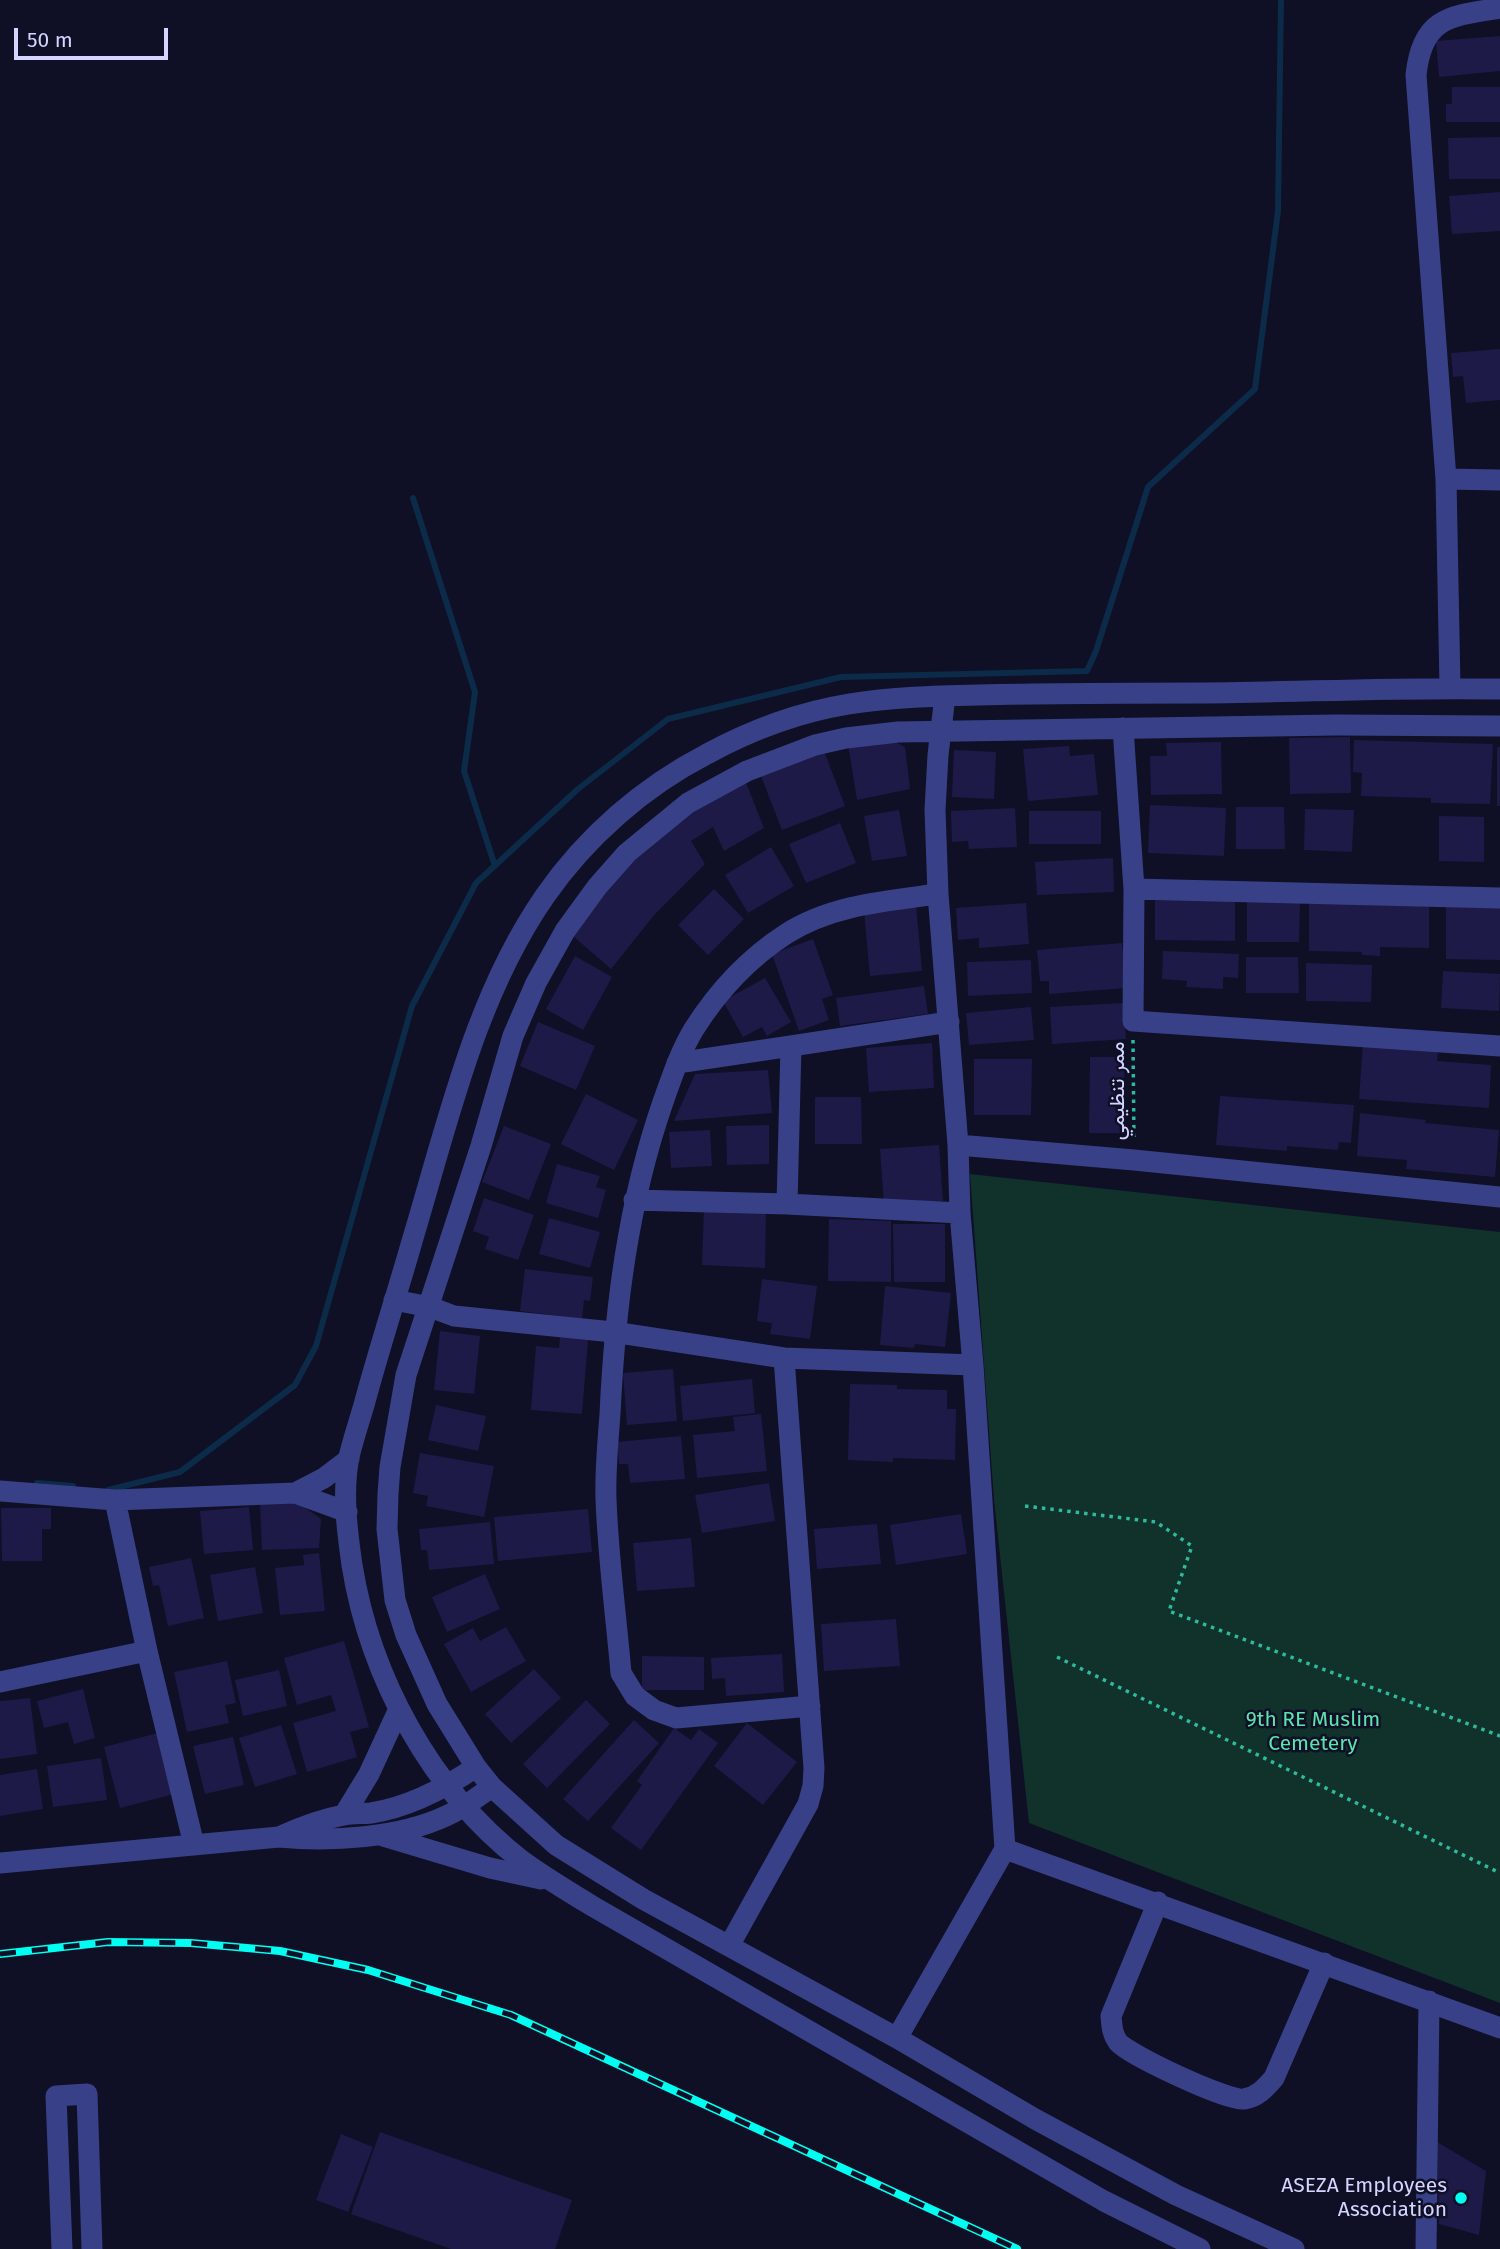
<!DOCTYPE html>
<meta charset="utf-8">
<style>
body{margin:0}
#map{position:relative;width:1500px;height:2249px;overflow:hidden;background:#0f0f26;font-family:"Fira Sans",sans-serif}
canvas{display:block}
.scale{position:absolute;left:14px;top:28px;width:154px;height:32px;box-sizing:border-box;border:4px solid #d4d6ff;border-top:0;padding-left:9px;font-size:21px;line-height:24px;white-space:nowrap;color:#d4d6ff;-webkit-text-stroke:5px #0f0f26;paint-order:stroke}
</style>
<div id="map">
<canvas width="1500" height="2249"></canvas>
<div class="scale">50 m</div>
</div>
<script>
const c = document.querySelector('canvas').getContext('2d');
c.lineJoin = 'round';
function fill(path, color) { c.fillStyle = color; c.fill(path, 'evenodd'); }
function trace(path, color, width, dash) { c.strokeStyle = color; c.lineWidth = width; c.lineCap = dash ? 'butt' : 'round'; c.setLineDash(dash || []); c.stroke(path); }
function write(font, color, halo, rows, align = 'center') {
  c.font = font + ' "Fira Sans",Vazirmatn,sans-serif'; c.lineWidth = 5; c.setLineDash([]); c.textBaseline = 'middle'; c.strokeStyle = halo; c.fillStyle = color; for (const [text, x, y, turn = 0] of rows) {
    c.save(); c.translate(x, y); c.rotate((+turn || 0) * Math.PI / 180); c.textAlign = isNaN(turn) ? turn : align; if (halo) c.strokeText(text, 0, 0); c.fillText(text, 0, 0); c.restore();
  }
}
fill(new Path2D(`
 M970,1174L1500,1232V2003L1029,1823L994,1500Z`), '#11312b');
trace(new Path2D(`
 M413,498L475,692L464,771L495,866
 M37,1483L73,1486
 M108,1490L180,1472L295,1385L316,1346L412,1006L476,883L578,789L668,719L841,677L1087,671L1096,651L1148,487L1255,389L1278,211L1281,0`), '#0b2b49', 6);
fill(new Path2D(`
 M1500,36V71L1439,77L1436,41Z
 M1452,87H1500V122H1446V104H1452Z
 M1500,137V179H1449L1448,138Z
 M1500,192V231L1452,234L1449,196Z
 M1500,349V400L1466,403L1463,376L1453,377L1451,353Z
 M1350,737L1351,793L1290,794L1289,738Z
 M891,740L905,747L910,789L857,800L848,744Z
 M1354,740L1493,744L1490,804L1431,803V798L1361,796L1362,773L1353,772Z
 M1221,742L1222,794L1151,795L1150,756H1167L1166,743Z
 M1069,746L1070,756L1094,754L1098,795L1028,801L1023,749Z
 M1497,747H1500V806H1497Z
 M954,750L996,752L994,799L952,797Z
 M824,751L845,806L782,830L761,776Z
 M745,780L764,828L724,851L713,827L691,841L705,864L655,914L611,969L573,936L627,862L678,819Z
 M1150,805L1226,808L1224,856L1148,853Z
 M1236,807H1284L1285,849H1236Z
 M1015,808L1017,847L969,849L968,841L952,842L951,811Z
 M1305,809L1354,810L1352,852L1304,850Z
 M899,810L907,856L872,861L864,816Z
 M1029,811H1101V844H1029Z
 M1439,816L1484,817V862L1439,861Z
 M840,823L856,863L806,883L789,844Z
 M771,847L794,886L748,913L725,875Z
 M1113,858L1114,892L1037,895L1035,862Z
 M714,889L744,919L708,955L678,925Z
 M1155,897L1235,898V941L1155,940Z
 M1309,899L1429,902V948L1380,947V956L1362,955V952L1309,951Z
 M1247,901L1300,902L1299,942H1247Z
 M1446,901L1500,902V960L1446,959Z
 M1026,903L1029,944L979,948V938L958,940L956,908Z
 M916,905L922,971L870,976L864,910Z
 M813,939L833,995L822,999L829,1020L799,1031L772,954Z
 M1122,943L1126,988L1049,994V981H1040L1037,950Z
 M1163,951L1239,954L1238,978L1223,977V989L1186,987L1187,981L1162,979Z
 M575,956L612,977L583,1030L546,1009Z
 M1246,957H1298L1299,993H1246Z
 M1031,960L1032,993L968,996L967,962Z
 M1306,963L1372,965L1371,1002L1306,1001Z
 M1443,971L1500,974L1499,1011L1441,1008Z
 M765,978L791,1022L767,1036L762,1027L743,1037L723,1001Z
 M924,986L928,1014L840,1026L836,998Z
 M1123,1003L1126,1039L1052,1044L1050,1007Z
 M1031,1007L1034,1040L969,1045L966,1013Z
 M538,1022L595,1046L576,1090L520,1066Z
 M932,1043L934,1088L869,1092L866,1048Z
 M1363,1043L1438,1049L1437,1061L1491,1065L1489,1108L1359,1099Z
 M1090,1057H1124V1133H1089Z
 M974,1059H1032L1031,1115H974Z
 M768,1070L772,1113L674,1121L695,1074Z
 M586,1094L638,1120L614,1170L561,1144Z
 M1220,1096L1354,1105L1351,1143L1339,1142L1338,1150L1287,1146V1151L1216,1145Z
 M815,1097H861L862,1144H815Z
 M1360,1113L1426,1120L1425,1123L1499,1130L1495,1177L1406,1169L1407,1160L1357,1156Z
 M769,1125V1164L727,1165L726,1126Z
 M504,1126L551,1144L529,1200L482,1182Z
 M710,1130L712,1166L671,1168L669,1132Z
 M939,1145L943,1201L884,1205L880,1149Z
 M557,1164L600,1176L596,1187L606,1190L598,1218L546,1203Z
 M484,1198L534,1215L518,1260L485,1249L489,1237L473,1231Z
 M704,1208L766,1210L765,1268L702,1265Z
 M549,1218L600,1232L590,1268L539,1254Z
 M829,1219L891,1221V1282L828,1281Z
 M893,1224H945V1282H894Z
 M525,1269L593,1277L590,1301L584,1300L582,1319L520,1311Z
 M762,1279L817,1286L810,1339L770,1334L772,1323L757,1321Z
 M885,1286L951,1293L945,1347L915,1344L914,1348L880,1345Z
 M440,1331L480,1336L474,1394L434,1390Z
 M560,1337L588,1340L582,1414L531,1410L536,1346L559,1348Z
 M673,1369L677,1421L627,1425L623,1373Z
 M752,1379L755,1413L683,1421L680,1386Z
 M850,1384L897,1385V1389L947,1390V1409H956L955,1460L893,1458V1462L848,1460Z
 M436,1405L486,1416L478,1451L428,1440Z
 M761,1414L767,1471L697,1478L693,1435L735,1431L733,1417Z
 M681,1436L685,1479L630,1483L628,1464H619L617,1442Z
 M420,1453L494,1466L484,1517L426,1506L428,1496L413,1493Z
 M769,1483L775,1521L702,1533L695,1495Z
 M293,1499L321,1519L319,1548L262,1550L260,1503Z
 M249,1507L253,1550L204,1554L200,1511Z
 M1,1508H51V1529H42V1561H2Z
 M588,1509L592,1552L498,1561L494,1517Z
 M961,1514L967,1554L896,1565L890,1525Z
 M490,1522L494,1564L429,1570L427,1550H421L419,1529Z
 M877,1524L881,1564L817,1569L814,1529Z
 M691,1538L695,1587L637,1591L633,1543Z
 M319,1553L325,1611L280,1615L275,1568L304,1565L303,1555Z
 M191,1558L204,1618L168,1626L159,1585L153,1586L149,1567Z
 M255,1567L263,1613L218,1621L210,1575Z
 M485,1574L500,1609L447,1632L432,1597Z
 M896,1619L900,1666L824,1671L821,1624Z
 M506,1627L526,1661L471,1692L444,1644L473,1628L480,1641Z
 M344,1641L369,1727L350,1732L357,1757L307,1772L293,1723L336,1711L331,1695L297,1705L284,1658Z
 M782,1654L784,1692L726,1696L725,1678L712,1679L711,1658Z
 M642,1656L704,1657V1690H642Z
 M227,1661L236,1703L225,1705L229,1723L187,1732L174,1672Z
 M534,1669L561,1698L511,1743L485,1714Z
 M279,1670L287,1706L243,1716L235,1680Z
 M83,1689L95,1738L74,1744L68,1722L44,1728L37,1701Z
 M30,1698L37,1754L0,1759V1701Z
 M586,1700L610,1724L547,1788L523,1764Z
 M634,1720L659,1743L588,1821L563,1799Z
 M747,1723L797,1762L763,1805L714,1766Z
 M281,1725L297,1774L255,1787L239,1738Z
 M674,1728L691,1740L699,1729L718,1743L641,1850L611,1828L642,1785L637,1781Z
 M158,1733L174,1794L120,1808L104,1747Z
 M233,1737L244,1785L205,1794L193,1746Z
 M101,1758L107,1800L53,1807L47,1766Z
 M37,1769L43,1809L0,1816V1775Z
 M380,2132L572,2200L555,2249H451L351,2214Z
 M341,2134L373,2147L348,2212L316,2200Z
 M1437,2142L1486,2171L1479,2235L1439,2224Z`), '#1d1a48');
trace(new Path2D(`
 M1133,1040L1134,1141
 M1025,1506L1156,1522L1192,1546L1169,1611L1500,1736
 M1057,1657L1500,1873`), '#2cbb9d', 3.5, [3.5, 5]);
trace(new Path2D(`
 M1446,479L1500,480
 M1450,688L1446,479L1416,75C1422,17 1450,16 1500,8
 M1123,728L1134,889L1133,1021L1500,1046
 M1134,889L1500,898
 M791,1046L949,1022
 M677,1063L791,1046L787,1204
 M958,1145L1134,1160L1500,1197
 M634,1200L787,1204L960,1213
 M394,1300L430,1307L454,1316L613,1332L784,1358L973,1365
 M0,1491L115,1500L295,1493L347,1512
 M295,1493L324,1478L349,1459
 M115,1500L147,1651
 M0,1682L147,1651L194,1845
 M810,1706L676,1718L654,1710L635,1696L621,1673C616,1615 608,1557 606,1499C605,1471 608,1442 610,1414C615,1307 628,1203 663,1102C672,1077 680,1052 694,1029C718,991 749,958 786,934C831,905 886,901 938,894
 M344,1815L369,1774L399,1709
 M281,1836C301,1827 322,1819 344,1815C353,1813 362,1814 371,1813C410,1807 445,1788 476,1767
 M383,1836L490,1868L541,1879
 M1005,1849L1500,2028
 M0,1863L279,1837C331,1842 399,1838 446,1816C463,1809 477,1797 492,1787
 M1158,1902L1111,2016C1112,2026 1112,2034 1118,2042C1129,2055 1229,2102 1244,2099C1258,2097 1266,2087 1274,2078L1324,1963
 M729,1946L808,1804L813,1786L814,1768L784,1358
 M897,2038L1005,1849L973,1365L960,1213L958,1145L938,894L935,810L938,755L945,696
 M62,2249L56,2096L87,2094L92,2249
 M1200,2249L1104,2201L594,1907C569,1892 544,1877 521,1860C431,1790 370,1677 352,1565C347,1530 342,1492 349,1457C353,1440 359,1422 364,1405C379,1349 397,1294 413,1238C448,1122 475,997 545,896C586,837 643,787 707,754C751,730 800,712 849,704C892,697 936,696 979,695C1055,693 1131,693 1207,693C1305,692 1402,687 1500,689
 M1294,2249L1176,2195L1035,2119L897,2038L643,1899L556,1845L492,1787L476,1767L437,1704L406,1635L395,1600L387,1529L388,1494L390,1467L406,1375L481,1146L513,1036L536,983L565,931L597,887L627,853L688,803L747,771L815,745L846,738L898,732L1336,725L1500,726
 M1426,2249L1429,2001`), '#384187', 21);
const rail = new Path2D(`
 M0,1954L108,1942L191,1943L280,1951L368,1970L511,2015L1017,2249`);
trace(rail, '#00fff2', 8);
trace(rail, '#0f0f26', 5, [16]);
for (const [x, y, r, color] of [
 [1461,2198,7,"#00fff2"]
]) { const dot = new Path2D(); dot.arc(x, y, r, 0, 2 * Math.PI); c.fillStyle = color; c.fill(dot); trace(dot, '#0f0f26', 2.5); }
write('21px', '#d4d6ff', '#0f0f26', [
 ["ممر تنظيمي",1118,1091,-90]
]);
write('21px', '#5ce3ad', '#0f0f26', [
 ["9th RE Muslim",1313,1720],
 ["Cemetery",1313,1744]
]);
write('21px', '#d4d6ff', '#0f0f26', [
 ["ASEZA Employees",1447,2186],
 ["Association",1447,2210]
], 'right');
</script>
